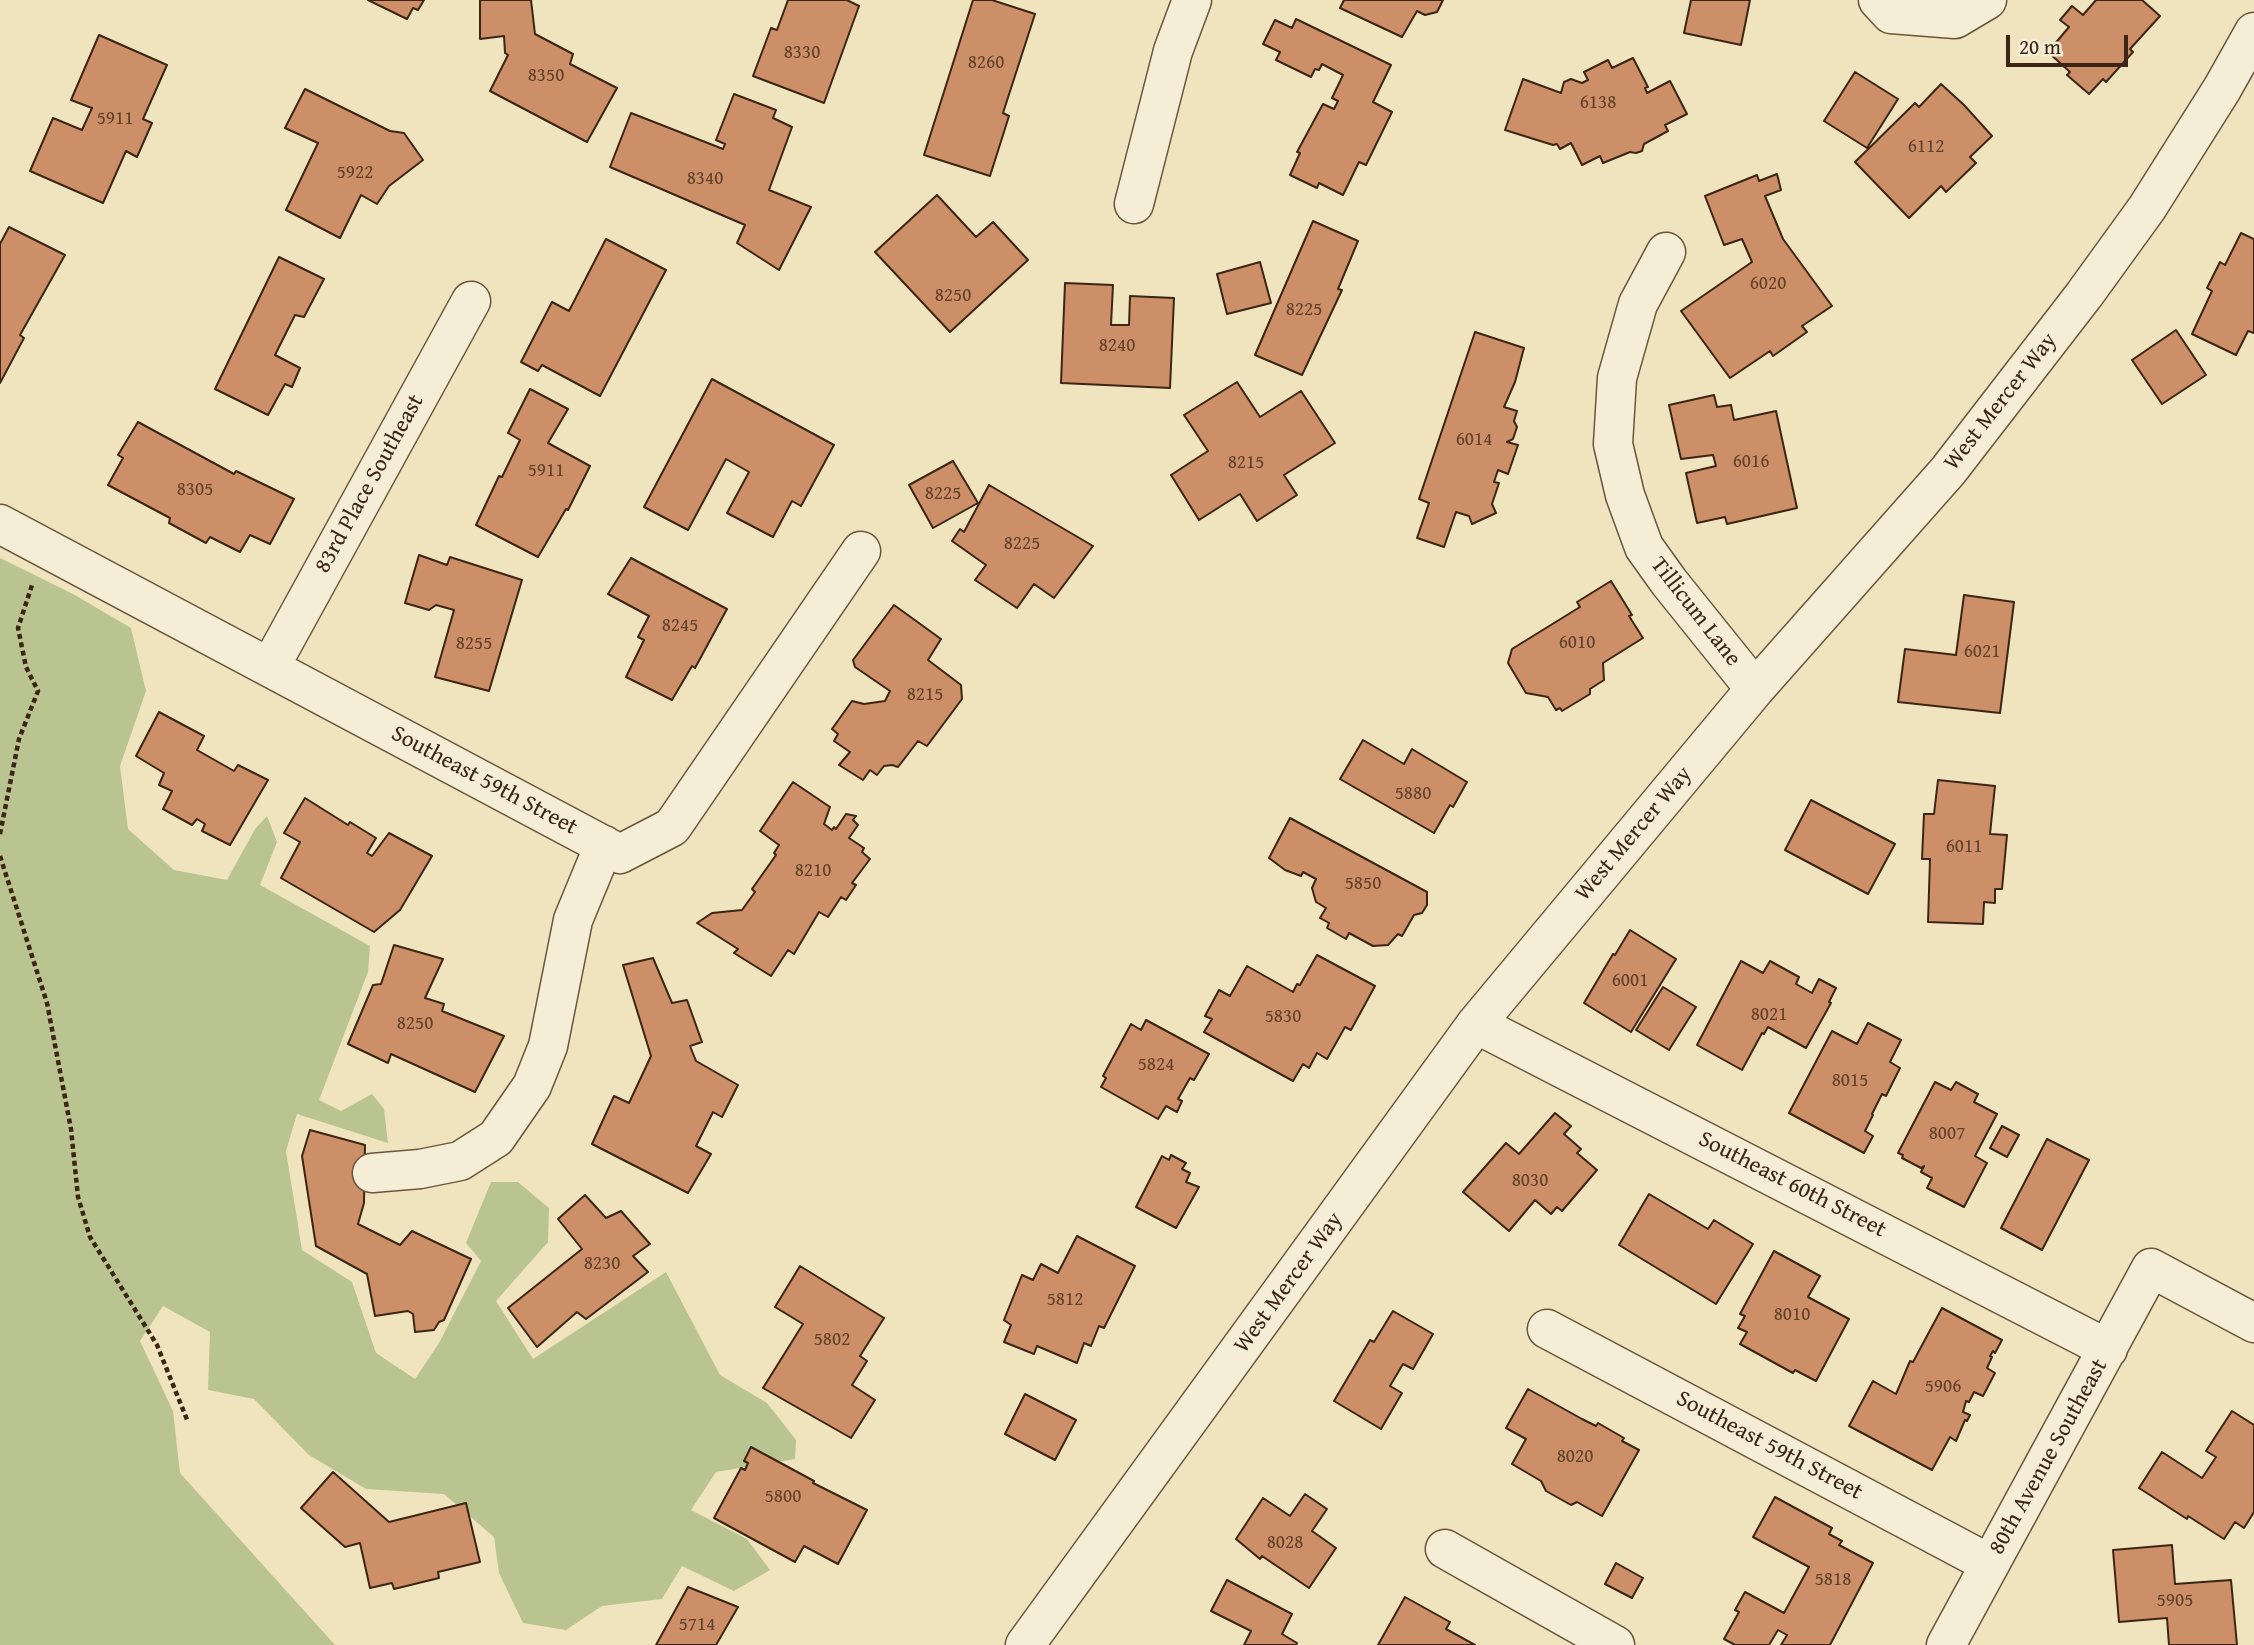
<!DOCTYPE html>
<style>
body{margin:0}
#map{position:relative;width:2254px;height:1645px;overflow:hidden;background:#f0e4be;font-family:"Gentium Book Plus",serif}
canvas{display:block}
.scale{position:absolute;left:2006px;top:35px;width:122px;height:32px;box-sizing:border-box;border:4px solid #3c2514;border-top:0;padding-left:9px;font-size:21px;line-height:24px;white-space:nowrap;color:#3c2514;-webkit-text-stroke:5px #f5edd5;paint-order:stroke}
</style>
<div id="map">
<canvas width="2254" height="1645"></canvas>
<div class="scale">20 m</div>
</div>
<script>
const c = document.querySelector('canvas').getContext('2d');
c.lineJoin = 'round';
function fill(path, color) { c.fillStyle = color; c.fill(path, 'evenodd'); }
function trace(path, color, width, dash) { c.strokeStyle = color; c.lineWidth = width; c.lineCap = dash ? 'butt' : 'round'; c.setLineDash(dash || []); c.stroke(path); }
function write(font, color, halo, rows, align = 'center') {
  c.font = font + ' "Gentium Book Plus",serif'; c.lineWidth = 5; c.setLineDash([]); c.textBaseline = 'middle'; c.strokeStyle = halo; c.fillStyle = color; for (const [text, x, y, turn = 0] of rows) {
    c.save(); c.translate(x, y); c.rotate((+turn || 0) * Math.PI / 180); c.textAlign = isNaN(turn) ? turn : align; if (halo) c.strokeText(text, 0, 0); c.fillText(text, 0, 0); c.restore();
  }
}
fill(new Path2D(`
 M0,558L73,594L131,628L146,691L120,766L128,829L174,870L227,880L255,829L267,816L277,842L260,885L370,946L368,972L319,1100L341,1111L372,1094L384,1109L388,1143L297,1114L286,1151L302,1250L352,1282L376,1353L415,1379L439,1343L481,1261L466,1243L491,1182H518L549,1208L548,1242L496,1301L533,1359L666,1272L720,1375L767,1403L796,1440L795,1459L716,1472L691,1510L747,1539L770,1570L734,1591L682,1566L662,1599L602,1606L566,1630L523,1623L499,1573L494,1537L444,1494L366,1489L309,1455L254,1399L208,1390L210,1332L163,1306L140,1341L173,1411L180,1473L335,1645H0Z`), '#bac491');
const building = new Path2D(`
 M368,0H424L418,10L413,8L407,19Z
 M480,0H531L535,34L573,54L570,64L617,88L587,142L490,91L508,55L505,53L504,36L480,39Z
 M788,0H847L859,6L824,103L753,76L771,28L777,30Z
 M973,0H992L1035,14L1003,113L1009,116L990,176L924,155Z
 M1344,0H1443L1437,12L1425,15L1417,11L1402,37L1340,8Z
 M1691,0H1750L1741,45L1684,33Z
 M2096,0H2142L2160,16L2130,49L2133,52L2106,82L2103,79L2089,94L2067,75L2070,72L2048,52L2069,27L2060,20L2072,6L2083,15Z
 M1296,19L1391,65L1373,102L1392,112L1366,165L1359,162L1343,195L1319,183L1317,188L1290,175L1300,153L1297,152L1323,104L1334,109L1338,101L1332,98L1343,75L1322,64L1319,70L1315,69L1311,77L1276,60L1280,52L1263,44L1275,20L1292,28Z
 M99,35L167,65L143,119L152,123L137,157L126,151L103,203L30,171L53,118L82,130L92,108L71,100Z
 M1633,58L1648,87L1645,88L1647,93L1670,81L1687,114L1665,125L1668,131L1644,144L1642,151L1636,153L1630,152L1603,163L1600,156L1582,165L1571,143L1560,149L1557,144L1553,145L1505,130L1523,79L1561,93L1564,82L1571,79L1582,83L1588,80L1584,72L1608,60L1612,68Z
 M1855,72L1898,99L1867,148L1824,121Z
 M1941,84L1964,105L1992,136L1970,157L1976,163L1946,192L1941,186L1909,218L1855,162L1915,103L1919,107Z
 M305,89L390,131L404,133L423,160L389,186L377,204L361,195L340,238L286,210L318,143L285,128Z
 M734,94L776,110L773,118L792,127L769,190L811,207L779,270L737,243L745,225L610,167L631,113L723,149L725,144L716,140Z
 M1777,174L1781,190L1765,196L1783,239L1832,306L1802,326L1807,332L1773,356L1770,351L1730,378L1681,311L1752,262L1742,239L1724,245L1705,196L1757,175L1759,181Z
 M937,195L976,237L993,222L1028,260L950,332L875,252Z
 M1313,221L1358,241L1338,289L1342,290L1302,375L1255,355Z
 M9,227L65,255L20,335L24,338L0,383V244Z
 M2241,233L2254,239V333L2248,331L2236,355L2192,334L2212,291L2207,288L2220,262L2225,265Z
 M606,239L666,270L600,396L542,365L538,371L521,362L552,302L569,311Z
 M279,257L324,279L304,317L295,315L275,355L300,368L292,387L285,384L268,415L215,389Z
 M1260,262L1271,303L1227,314L1217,274Z
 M1065,283L1113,285L1111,325H1129L1130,296L1174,298L1170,388L1061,383Z
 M2176,330L2206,375L2162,404L2132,360Z
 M1475,332L1524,348L1515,382L1504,407L1517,411L1514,421L1517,427L1513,439L1507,442L1518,445L1508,474L1498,470L1494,482L1499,483L1492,504L1496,513L1472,524L1469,516L1456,512L1444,547L1417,538L1429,503L1419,499Z
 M712,379L834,445L801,506L792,501L773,537L727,513L749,472L726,459L688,530L644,507Z
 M1237,382L1260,417L1301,391L1335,443L1284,475L1297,495L1257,521L1240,494L1199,520L1171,475L1208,451L1184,415Z
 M530,389L568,409L548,443L590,466L568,510L566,509L538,557L476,525L499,476L502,477L520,440L508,433Z
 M1714,395L1717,407L1731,405L1734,420L1776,411L1797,508L1727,524L1725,517L1697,523L1686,473L1716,466L1713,455L1681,459L1669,405Z
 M138,422L234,474L236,471L294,499L270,544L250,535L240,552L210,537L206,543L169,523L170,518L108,485L123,458L118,455Z
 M953,461L978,503L933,528L909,485Z
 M989,485L1093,546L1054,598L1034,584L1017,608L975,580L986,565L952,541L960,529L964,532Z
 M419,555L447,565L450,557L522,580L489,691L435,677L454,610L436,605L429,610L405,603Z
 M631,558L727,609L695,668L692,666L672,700L626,677L644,640L638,637L649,616L608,594Z
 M1611,581L1632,615L1629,616L1643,638L1603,663L1604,680L1590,689V694L1562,711L1560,708L1556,710L1548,697L1526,693L1508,663L1512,649L1580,607L1577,602Z
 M1964,595L2014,602L2000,713L1898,702L1905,649L1956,655Z
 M894,605L941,639L928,660L961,685L962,699L927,746L918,741L898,767L892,765L884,766L877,775L870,770L863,780L839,765L850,752L834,741L838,734L832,729L852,701L864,704L885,701L890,691L855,667L853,660Z
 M159,712L204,736L197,750L234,771L238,765L268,780L230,845L202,831L205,824L197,819L192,825L163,809L172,791L159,785L164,773L136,756Z
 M1363,740L1404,764L1412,749L1467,782L1453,807L1450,805L1434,833L1340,779Z
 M1938,780L1995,786L1990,834L2007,835L2002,889H1995V903L1984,902L1983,924L1928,922L1930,859H1922L1924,814H1934Z
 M793,782L830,807L824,824L832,830L834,827L836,829L846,814L856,816L853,820L858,825L849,838L864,848L862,852L870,859L852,883L856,885L846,900L841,897L828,917L819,912L794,954L788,950L771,976L734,953L738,949L697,923L712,913L742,910L755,892L752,889L776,855L774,853L779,845L760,831Z
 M305,798L348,825L350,822L376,838L367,853L372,856L389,833L432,856L400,910L374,932L281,878L300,842L284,833Z
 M1811,800L1895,844L1868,894L1785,850Z
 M1290,818L1427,892V905L1422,913L1414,915L1402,936L1398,934L1388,945L1373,946L1349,933L1346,939L1327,928L1329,923L1320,918L1326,908L1316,902L1312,888L1316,879L1303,872L1301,876L1285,870L1269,858Z
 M1630,930L1676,959L1631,1032L1584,1003L1613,954L1615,955Z
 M394,945L443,959L425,998L444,1004L442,1011L504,1036L475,1092L391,1054L388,1063L348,1044L373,985L381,984Z
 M1317,955L1375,986L1351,1030L1345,1027L1327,1059L1317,1053L1309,1068L1303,1064L1293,1081L1204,1032L1212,1019L1205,1016L1219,990L1230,996L1247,966L1293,992L1297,984L1300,985Z
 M653,958L672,1003L687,1000L702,1042L690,1046L696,1061L738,1085L722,1117L713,1112L696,1146L711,1154L688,1193L592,1144L614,1096L629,1103L651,1056L623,965Z
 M1741,961L1763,973L1770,961L1799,977L1796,984L1812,993L1819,979L1836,988L1829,1002L1831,1003L1806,1048L1768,1027L1764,1034L1762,1033L1742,1070L1697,1045Z
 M1663,987L1696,1007L1669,1050L1636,1030Z
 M1146,1020L1209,1054L1194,1080L1190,1078L1178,1099L1182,1101L1177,1112L1166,1106L1158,1119L1101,1087L1106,1078L1103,1076L1131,1024L1141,1030Z
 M1868,1023L1901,1040L1890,1062L1900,1068L1886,1096L1882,1094L1872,1114L1873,1115L1865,1131L1873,1136L1864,1153L1789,1113L1832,1031L1857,1044Z
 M1935,1082L1951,1090L1956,1082L1978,1094L1974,1102L1997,1114L1975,1156L1987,1163L1964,1207L1927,1188L1932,1178L1921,1172L1924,1166L1921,1168L1902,1158L1903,1155L1898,1153Z
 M1555,1113L1571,1126L1564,1134L1581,1149L1577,1153L1597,1170L1562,1211L1557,1207L1551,1214L1535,1200L1509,1231L1463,1192L1506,1143L1519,1154Z
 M2002,1126L2019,1135L2007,1157L1990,1148Z
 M310,1130L365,1145L364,1203L358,1224L400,1245L412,1231L471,1259L444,1320L439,1322L434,1330L415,1332L413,1314L408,1311L375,1316L367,1274L316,1246L302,1156Z
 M2047,1139L2089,1160L2042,1250L2001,1228Z
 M1171,1155L1186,1163L1182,1169L1190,1173L1186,1182L1199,1187L1176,1228L1136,1207L1162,1156L1169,1160Z
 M1649,1194L1708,1229L1714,1220L1753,1244L1716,1304L1619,1245Z
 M585,1195L606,1218L621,1211L650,1244L633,1256L648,1272L586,1319L577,1312L537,1347L508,1308L582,1249L558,1219Z
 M1077,1236L1135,1266L1104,1328L1099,1326L1091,1346L1084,1343L1077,1363L1037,1346L1034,1354L1004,1342L1011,1325L1004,1320L1022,1275L1033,1280L1041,1264L1058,1273Z
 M1774,1251L1820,1276L1808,1297L1849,1319L1816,1381L1795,1370L1793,1373L1740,1344L1747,1332L1738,1328L1745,1316L1740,1314Z
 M800,1266L884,1318L860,1356L867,1361L852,1385L875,1400L851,1438L763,1388L803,1324L775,1307Z
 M1942,1308L2002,1340L1995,1353L1993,1351L1990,1356L1992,1357L1987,1368L1995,1373L1983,1396L1974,1392L1969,1402L1966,1401L1963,1412L1970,1415L1967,1421L1965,1420L1956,1441L1950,1437L1932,1470L1849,1426L1873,1381L1896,1394L1910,1361L1913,1362Z
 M1393,1311L1433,1334L1413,1369L1403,1364L1390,1386L1402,1393L1381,1429L1334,1401L1370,1340L1374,1342Z
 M1528,1389L1582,1419L1596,1426L1598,1423L1624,1438L1622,1441L1639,1450L1602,1516L1577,1502L1571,1505L1546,1491L1541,1481L1512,1464L1526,1439L1506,1428Z
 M1025,1394L1076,1420L1055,1460L1005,1434Z
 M2232,1411L2254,1425V1512L2244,1528L2235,1522L2224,1539L2188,1516L2187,1519L2139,1488L2162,1452L2202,1478L2216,1457L2206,1451Z
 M751,1447L814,1481L813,1483L867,1510L838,1564L804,1546L795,1562L714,1518L741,1468L745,1470L748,1463L744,1461Z
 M333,1472L389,1522L466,1503L480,1562L438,1572L439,1578L394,1589L392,1583L370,1588L360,1543L345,1547L301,1508Z
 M1305,1494L1327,1509L1312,1531L1336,1548L1309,1588L1262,1556L1260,1559L1236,1539L1263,1498L1290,1516Z
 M1775,1497L1832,1528L1829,1534L1842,1541L1839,1545L1873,1563L1830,1645H1781L1787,1635L1778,1630L1769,1645H1735L1724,1639L1739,1612L1735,1610L1745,1592L1784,1613L1809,1567L1753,1537Z
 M2172,1545L2175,1584L2231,1580L2237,1645H2169L2167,1618L2119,1622L2113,1550Z
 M1616,1563L1643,1578L1632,1598L1605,1584Z
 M1227,1580L1292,1614L1282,1634L1297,1643L1296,1645H1244L1251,1631L1211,1611Z
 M688,1587L738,1607L716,1645H656Z
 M1405,1597L1450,1622L1446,1629L1475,1645H1378Z`);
fill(building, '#cc8f67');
trace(building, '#3c2514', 2);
const minor = new Path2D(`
 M1878,0L1891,14L1955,19L1987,0
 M1134,204L1173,51L1192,0
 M1666,252L1638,304L1617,378L1613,444L1625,495L1644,547L1669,582L1755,689
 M0,524L620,854L672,827L861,551
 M270,667L471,301
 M1476,1024L2108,1349
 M372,1173L420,1169L460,1161L496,1138L532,1086L548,1046L573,920L604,845
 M1547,1329L1990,1564
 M1445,1549L1615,1645
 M1025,1645L1476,1024L1755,689L1948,471L2084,295L2147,208L2222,89L2254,32
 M1946,1645L2151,1268L2254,1323`);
trace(minor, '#69553e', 41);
trace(new Path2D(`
 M0,834L19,739L38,691L26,667L18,628L32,585
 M0,856L47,1003L71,1129L78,1197L90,1237L157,1345L188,1422`), '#3c2514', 4.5, [5, 3.5]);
trace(minor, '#f5edd5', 38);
write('19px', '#604029', null, [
 ["8330",802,53],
 ["8260",986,63],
 ["8350",546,76],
 ["6138",1598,103],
 ["5911",115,119],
 ["6112",1926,147],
 ["5922",355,173],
 ["8340",705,179],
 ["6020",1768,284],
 ["8250",953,296],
 ["8225",1304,310],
 ["8240",1117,346],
 ["6014",1474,440],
 ["6016",1751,462],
 ["8215",1246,463],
 ["5911",546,471],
 ["8305",195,490],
 ["8225",943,494],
 ["8225",1022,544],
 ["8245",680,626],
 ["6010",1577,643],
 ["8255",474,644],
 ["6021",1982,652],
 ["8215",925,695],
 ["5880",1413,794],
 ["6011",1964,847],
 ["8210",813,871],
 ["5850",1363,884],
 ["6001",1630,981],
 ["8021",1769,1015],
 ["5830",1283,1017],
 ["8250",415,1024],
 ["5824",1156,1065],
 ["8015",1850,1081],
 ["8007",1947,1134],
 ["8030",1530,1181],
 ["8230",602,1264],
 ["5812",1065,1300],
 ["8010",1792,1315],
 ["5802",832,1340],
 ["5906",1943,1387],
 ["8020",1575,1457],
 ["5800",783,1497],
 ["8028",1285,1543],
 ["5818",1833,1580],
 ["5905",2175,1601],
 ["5714",697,1625]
]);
write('23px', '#3c2514', '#f5edd5', [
 ["West Mercer Way",2001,402,-52],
 ["83rd Place Southeast",370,484,-61],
 ["Tillicum Lane",1695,612,52],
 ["Southeast 59th Street",484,781,28],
 ["West Mercer Way",1634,834,-50],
 ["Southeast 60th Street",1792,1185,27],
 ["West Mercer Way",1289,1283,-54],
 ["Southeast 59th Street",1769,1446,28],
 ["80th Avenue Southeast",2049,1457,-61]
]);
</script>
